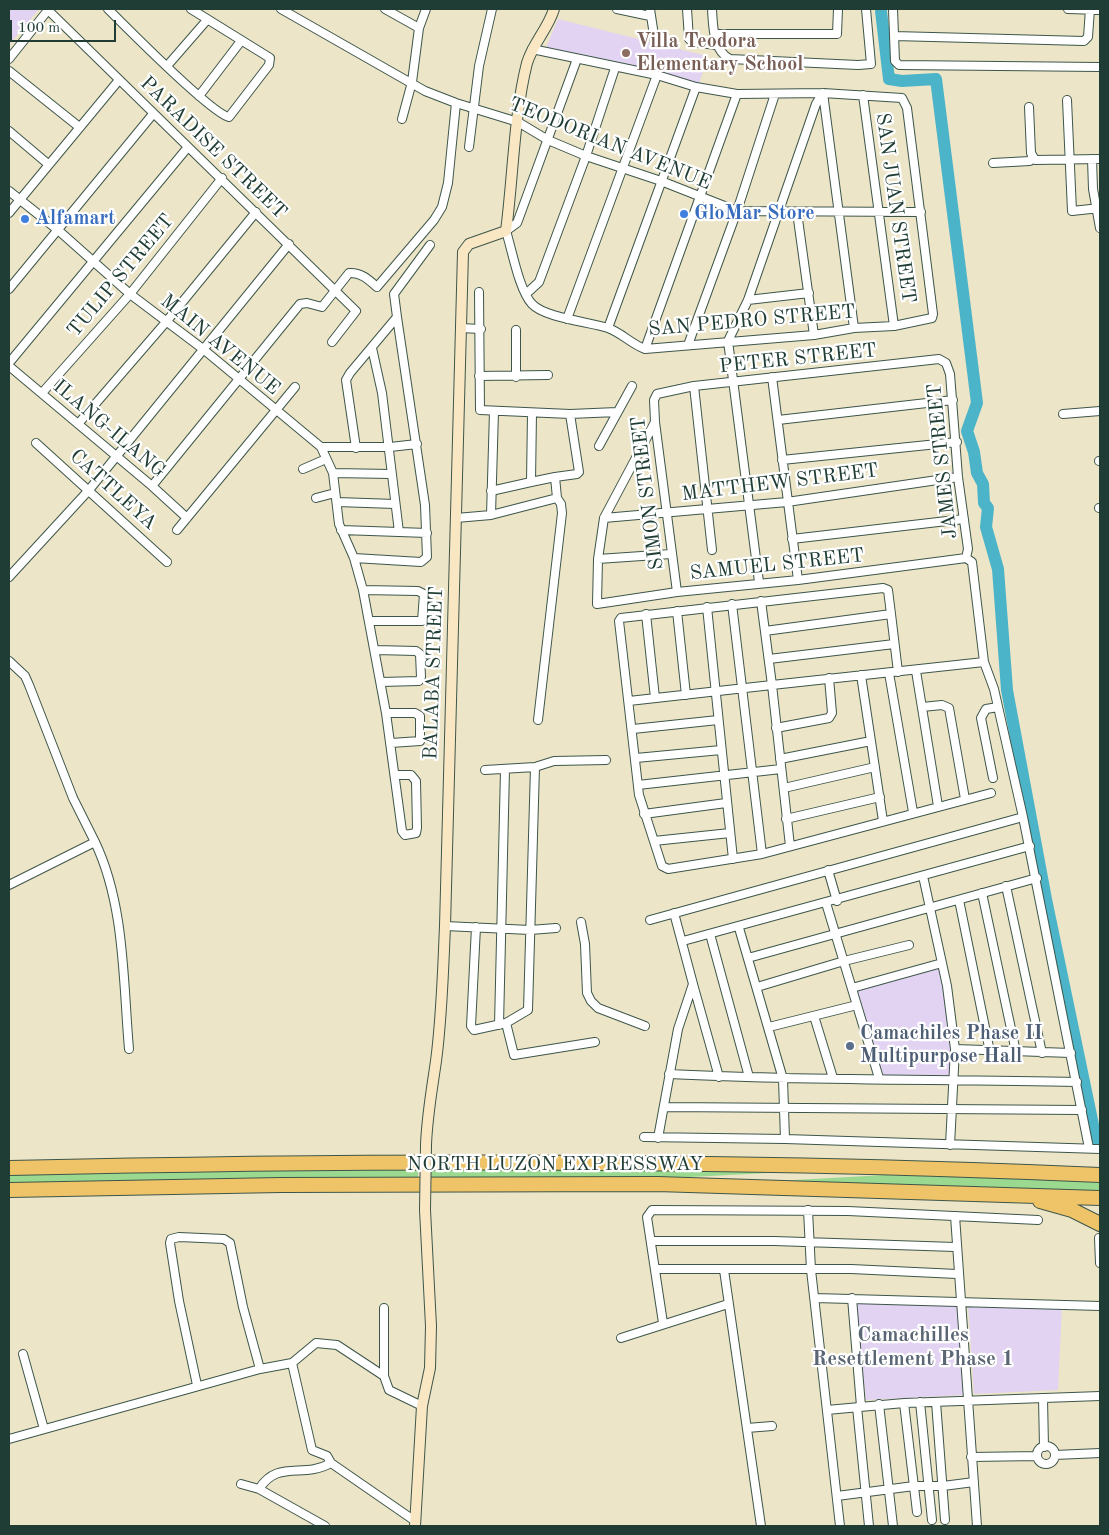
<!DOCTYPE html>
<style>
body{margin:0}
#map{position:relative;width:1109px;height:1535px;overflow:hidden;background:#ede5c7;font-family:"Old Standard TT",serif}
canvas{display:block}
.frame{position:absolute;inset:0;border:10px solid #1f3d34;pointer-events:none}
.scale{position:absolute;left:10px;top:20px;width:106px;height:22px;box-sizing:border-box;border:2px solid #1f3d34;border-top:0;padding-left:6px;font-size:15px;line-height:18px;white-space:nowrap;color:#1f3d34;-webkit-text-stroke:4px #fff;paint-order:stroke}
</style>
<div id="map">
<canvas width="1109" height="1535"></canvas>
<div class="frame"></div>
<div class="scale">100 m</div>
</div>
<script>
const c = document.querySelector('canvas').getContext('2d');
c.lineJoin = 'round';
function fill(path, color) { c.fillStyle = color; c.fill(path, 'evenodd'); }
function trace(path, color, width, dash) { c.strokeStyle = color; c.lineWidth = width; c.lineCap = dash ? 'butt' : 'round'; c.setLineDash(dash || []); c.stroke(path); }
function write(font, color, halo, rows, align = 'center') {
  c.font = font + ' "Old Standard TT",serif'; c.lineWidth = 4.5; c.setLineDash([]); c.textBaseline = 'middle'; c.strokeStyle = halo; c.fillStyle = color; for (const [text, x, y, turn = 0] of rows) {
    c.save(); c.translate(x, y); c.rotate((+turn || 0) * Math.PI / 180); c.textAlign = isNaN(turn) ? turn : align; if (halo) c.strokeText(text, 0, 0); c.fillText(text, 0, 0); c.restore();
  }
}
fill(new Path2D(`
 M9,9H39L9,45Z
 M558,19L707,56L699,85L545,50Z
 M939,965L951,1023L953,1065L949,1081H880L855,989Z
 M855,1303L960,1305L965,1395L866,1400Z
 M968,1305L1062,1308L1058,1390L974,1394Z`), '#e3d3f2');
fill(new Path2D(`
 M418,1165V1179L9,1185V1171Z
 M425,1165L787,1168V1172L671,1178L425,1179Z
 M885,1175L1100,1181V1192L777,1181Z`), '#9ad98f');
trace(new Path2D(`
 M881,11L889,79L902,81L936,79L977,403L967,431L974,452L977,473L983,484L984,503L988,508L986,527L998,569L1007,690L1046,899L1097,1144`), '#4bb4c9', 12);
const street = new Path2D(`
 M47,9L356,311L332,342
 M108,9C125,26 212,114 229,117L269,65L270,58L191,9
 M281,9L425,91L456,103L518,122L548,140L586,156L661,181L737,211L921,212
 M385,9L419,28
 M617,9L650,16
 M650,9L655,42
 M687,9L689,39L693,42L716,45
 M712,9C713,26 713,51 730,59L858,65L871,64L866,9
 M893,9L895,61L899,65L1100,67
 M1068,9L1100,10
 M715,34H837L838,9
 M894,36L1084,41L1088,37L1090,9
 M532,49L657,75L696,87L737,94L823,93L902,98L907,108L933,314L932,318L894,326L854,328L814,335L645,349C631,344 622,333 608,328C590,322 545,318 532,304C519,290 512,250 506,231L517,223L520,215L577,59
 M9,59L48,10
 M167,66L207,20
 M9,71L78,126
 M823,93L854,328
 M863,95L894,326
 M199,96L241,41
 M1067,100L1072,211L1100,208
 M1029,107L1031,153L1035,160L1100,159
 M402,119L412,82L419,28L426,9
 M9,131L48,164
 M469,147L479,66L492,9
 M1092,159L1093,189L1100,228
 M993,163L1030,161L1032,157
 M9,191L58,230L130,294L203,349L321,447L333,473L339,524L354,558L363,590
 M797,212L814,335
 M9,213L119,80
 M9,289L153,114
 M479,292L480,410L570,414L617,412
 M526,294L539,282L586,156L615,68
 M748,300L809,293
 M397,317L394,294L430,245
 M567,319L657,75
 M460,328L481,329
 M608,328L696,87
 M516,330V377
 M688,345L737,211L775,94
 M372,348L382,393L399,532L427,533
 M645,349L737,94
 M9,363L188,147
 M9,366L152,486L187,518
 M479,376L548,375
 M772,377L798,580
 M694,386L712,550
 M42,393L130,294L222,178
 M532,413L531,482L555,477L557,498
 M1063,414L1100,411
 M778,420L953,400
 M655,422L604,518L598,559L597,604L677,592L798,580L966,558L968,549L958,477L950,374L946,363L939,359L694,386L657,394L654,400L655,422L677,592
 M78,424L166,322L256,212
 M36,443L167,562
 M599,446L632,386
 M321,447H390L417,444
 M782,460L957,442
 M1099,461H1100
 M303,469L326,459
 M333,473L391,474
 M555,477L577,474L579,472L570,414
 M152,486L300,304L307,303L322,307L349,273C361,272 369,280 377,287L434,220L442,207L448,183L456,103
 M491,491L531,482
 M316,498L335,493
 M337,502L395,504
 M1099,508H1100
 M491,515L494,411
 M456,518L491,515L557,498L561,504L562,513L538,720
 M604,518L787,502L958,477
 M177,530L295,387
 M341,530L399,532
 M792,539L964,519
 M354,558L421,562L427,557L425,505L397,317L350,373L346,380L356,448
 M966,558L972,562L984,662
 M598,559L671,554
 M9,577L89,490L289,244
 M759,582L728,341L748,300L816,104L823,93
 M761,601L772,685L984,662L994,689L1023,817
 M732,604L762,854
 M707,607L733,859
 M677,611L686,695
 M646,614L655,698
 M891,614L888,590L883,588L621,618L619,621L639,795L662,866L668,869L762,854L991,793
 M370,621H422L424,594L418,591L363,590L386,713L402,831L405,835L416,833L417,828L416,781L411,775H395
 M765,631L891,614L898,672
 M376,650L416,651L420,654L421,677L419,681L381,682
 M769,659L894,644
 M9,661L25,676L29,685L73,798L95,842L9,885
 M916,671L938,806
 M889,673L913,812
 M861,675L883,821
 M629,701L772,685L790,846
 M922,707L942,705L949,708L965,799
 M386,713H415L420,716V741L391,743
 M776,728L829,718L832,713L829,678
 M633,729L718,720
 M636,758L721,750
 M780,759L871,741
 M485,770L535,767L554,761L606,760
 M993,778L981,718L986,709L998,707
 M638,785L781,769
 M784,788L875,767
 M644,814L726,803
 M786,819L880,797
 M654,841L730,833
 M95,842C125,905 123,981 129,1049
 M828,870L837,901
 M923,876L947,986L955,1049L950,1145
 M1006,886L1042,1053
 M982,893L1016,1052
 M959,900L990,1052
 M826,903L879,1078
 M650,920L1023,817L1089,1148
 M581,922L585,944L587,993L591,1001L598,1008L645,1026
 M445,926L530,930L556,928
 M476,927L471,1026L474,1030L506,1023L528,1010L535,767
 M739,928L783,1079L785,1139
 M710,934L749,1077
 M683,941L1030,846
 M748,958L1037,878
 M693,984L719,1077
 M757,987L844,961L909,945
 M852,988L942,963
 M814,1016L833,1078
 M506,1023L514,1055L595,1042
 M499,1025L505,770
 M769,1027L857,1005
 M955,1049L1071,1053
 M669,1074C804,1081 941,1079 1077,1082
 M664,1107L1082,1110
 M644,1137L785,1139L1100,1149
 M658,1138L678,1029L693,984L674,913
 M808,1210L811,1270L840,1526
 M955,1216L977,1526
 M1099,1238L1100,1263
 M652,1241H774L955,1247
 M655,1269H851L957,1274
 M724,1270L761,1526
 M815,1298L1100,1306
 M852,1298L861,1406
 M384,1308V1376L389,1390L422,1406
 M663,1323L647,1217L652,1210L848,1211L1038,1220
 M621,1338L728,1304
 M23,1354L44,1429
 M292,1363L312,1450L327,1456L331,1463L415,1521
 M197,1385L179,1301L170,1243L171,1239L179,1237L224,1239L230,1243L243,1307L260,1369L292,1363L316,1343L337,1345L384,1376
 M1043,1398L1044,1447
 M920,1402L932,1520
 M936,1402L945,1520
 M904,1403L917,1512
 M879,1404L893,1526
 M857,1407L869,1526
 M827,1410L904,1403L1100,1396
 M747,1428L772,1426
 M9,1439L260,1369
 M1037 1455a9 9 0 1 1 18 0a9 9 0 1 1-18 0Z
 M1055,1455L1100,1453
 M971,1457L1037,1456
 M241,1484L259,1489L325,1526
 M259,1489C278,1459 303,1479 331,1463
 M837,1496L914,1486H943L974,1482`);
const secondary = new Path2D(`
 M426,1145C427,1116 432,1089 436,1061C442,1016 443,971 445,926L463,252L469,244L506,231C513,178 514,114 527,63C533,43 548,29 554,9
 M415,1526L422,1406L430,1368L431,1326L425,1210`);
const highway = new Path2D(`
 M9,1168C373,1160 737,1159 1100,1175
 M9,1190L281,1185L657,1184L1100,1198
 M1040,1201L1072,1210L1100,1224`);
trace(street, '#3e564a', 10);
trace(secondary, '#3e564a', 12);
trace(highway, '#3e564a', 16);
trace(street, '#fff', 8);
trace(secondary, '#f9e7c3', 10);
trace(highway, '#efc469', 14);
const secondaryBridge = new Path2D(`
 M425,1210L426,1145`);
trace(secondaryBridge, '#3e564a', 12, []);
trace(secondaryBridge, '#f9e7c3', 10);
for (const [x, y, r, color] of [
 [626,53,5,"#8d6e63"],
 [684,214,5,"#3f7fe0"],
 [25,219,5,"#3f7fe0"],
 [850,1046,5,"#5c6f8a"]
]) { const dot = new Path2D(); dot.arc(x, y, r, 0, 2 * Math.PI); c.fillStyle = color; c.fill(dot); trace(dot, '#fff', 2); }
write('bold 20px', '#785e54', '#fff', [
 ["Villa Teodora",636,42],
 ["Elementary School",636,65]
], 'left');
write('20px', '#1f3d34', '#fff', [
 ["TEODORIAN AVENUE",610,144,22],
 ["PARADISE STREET",213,148,44],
 ["SAN JUAN STREET",895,208,82],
 ["TULIP STREET",121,276,-50],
 ["SAN PEDRO STREET",752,321,-5],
 ["MAIN AVENUE",220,345,39],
 ["PETER STREET",798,359,-6],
 ["ILANG-ILANG",109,429,40],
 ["JAMES STREET",943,461,-96],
 ["MATTHEW STREET",780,483,-7],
 ["CATTLEYA",113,490,42],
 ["SIMON STREET",648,493,-97],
 ["SAMUEL STREET",777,565,-6],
 ["BALABA STREET",434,673,-88],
 ["NORTH LUZON EXPRESSWAY",555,1165]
]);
write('bold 20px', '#366cbe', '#fff', [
 ["GloMar Store",694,214],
 ["Alfamart",35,219]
], 'left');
write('bold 20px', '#4e5e75', '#fff', [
 ["Camachiles Phase II",860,1034],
 ["Multipurpose Hall",860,1057]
], 'left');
write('bold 21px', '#5a6674', '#fff', [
 ["Camachilles",913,1335],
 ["Resettlement Phase 1",913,1359]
]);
</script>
